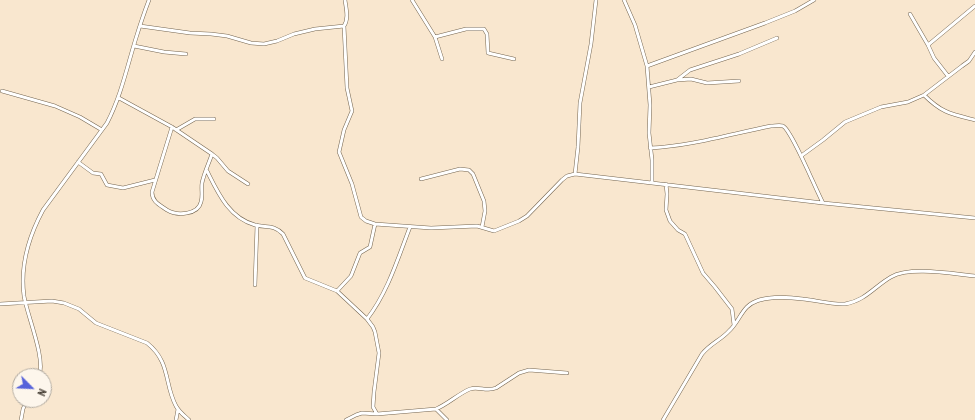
<!DOCTYPE html>
<style>
body{margin:0}
#map{position:relative;width:975px;height:420px;overflow:hidden;background:#f9e7cf;font-family:"Archivo Narrow",sans-serif}
canvas{display:block}
.north{position:absolute;left:12px;top:368px;width:40px;height:40px;box-sizing:border-box;background:#fdf6ec;border:1px solid #b1aaa0;border-radius:50%;rotate:114deg;font-size:11px;font-weight:700;line-height:16px;text-align:center;color:#40392f}
.north::after{content:'';display:block;margin:auto;width:14px;height:18px;background:#5763da;clip-path:polygon(50% 0,100% 100%,50% 72%,0 100%)}
</style>
<div id="map">
<canvas width="975" height="420"></canvas>
<div class="north">N</div>
</div>
<script>
const c = document.querySelector('canvas').getContext('2d');
c.lineJoin = 'round';
function trace(path, color, width, dash) { c.strokeStyle = color; c.lineWidth = width; c.lineCap = dash ? 'butt' : 'round'; c.setLineDash(dash || []); c.stroke(path); }
const street = new Path2D(`
 M345,0C346,8 349,19 344,26L347,88L352,111L344,130L339,152L352,184L361,217L366,221L375,224L431,228L477,226L494,231L519,221L527,216L562,180L567,176L575,174L823,203L975,218
 M412,0L435,37L442,59
 M624,0L635,25L647,66L650,105L649,133L652,160V183
 M910,14L928,45
 M140,26L190,33L211,34L227,36L251,43L264,44L277,41L294,34L315,29L344,26
 M435,37L466,29H484L487,34L488,53L514,59
 M134,46L164,52L186,54
 M647,66L765,23L795,11L814,0
 M948,76L934,58L928,45L975,6
 M677,80L690,70L739,54L777,38
 M649,87L677,80L691,79L707,83L739,81
 M2,91L55,106L80,117L102,130
 M924,95C942,113 951,114 975,120
 M119,98L172,127L212,154L217,158L228,171L248,184
 M172,127L152,192C152,202 160,205 167,210C177,216 198,215 201,202C203,196 201,189 202,183C204,173 209,163 212,154
 M176,130L195,119H214
 M650,148C691,146 731,134 771,126C775,126 780,125 783,126C792,131 816,190 823,203
 M801,156L823,140L845,122L881,107L908,102L924,95L962,66L969,61L975,52
 M78,162L93,173L101,174L107,185L123,188L155,180
 M207,171C218,193 229,218 255,225C267,228 273,224 283,234L305,278L337,291L367,319L373,327L375,332L379,353L374,392L373,407L377,414
 M575,174L578,147L580,103L591,44L596,0
 M421,179L460,169L469,170L473,174L484,201L485,211L482,227
 M666,184L667,194L666,210L670,221L678,230L685,234L703,273L715,287L732,309L734,325
 M255,285L257,225
 M337,291L351,276L360,253L370,247L375,224
 M0,304L52,301L64,303L79,309L96,323L147,343C171,362 164,384 176,406C179,412 185,416 189,420
 M367,319C388,292 398,258 410,227
 M39,376C46,359 27,315 24,296C20,266 29,236 43,210L107,123C121,96 127,67 136,38C140,25 144,13 149,0
 M436,409L447,420
 M21,420L23,409L27,400
 M176,420L178,409
 M346,420L356,415L362,413L377,414L436,409C448,404 458,394 470,389C478,386 487,392 496,388L519,373L529,370L567,373
 M663,420L702,354C711,343 721,340 729,331C737,324 740,314 747,307C759,295 788,297 803,299C814,300 834,305 845,304C865,301 875,286 891,277C910,266 953,274 975,276`);
trace(street, '#746550', 4);
trace(street, '#fff', 3);
</script>
